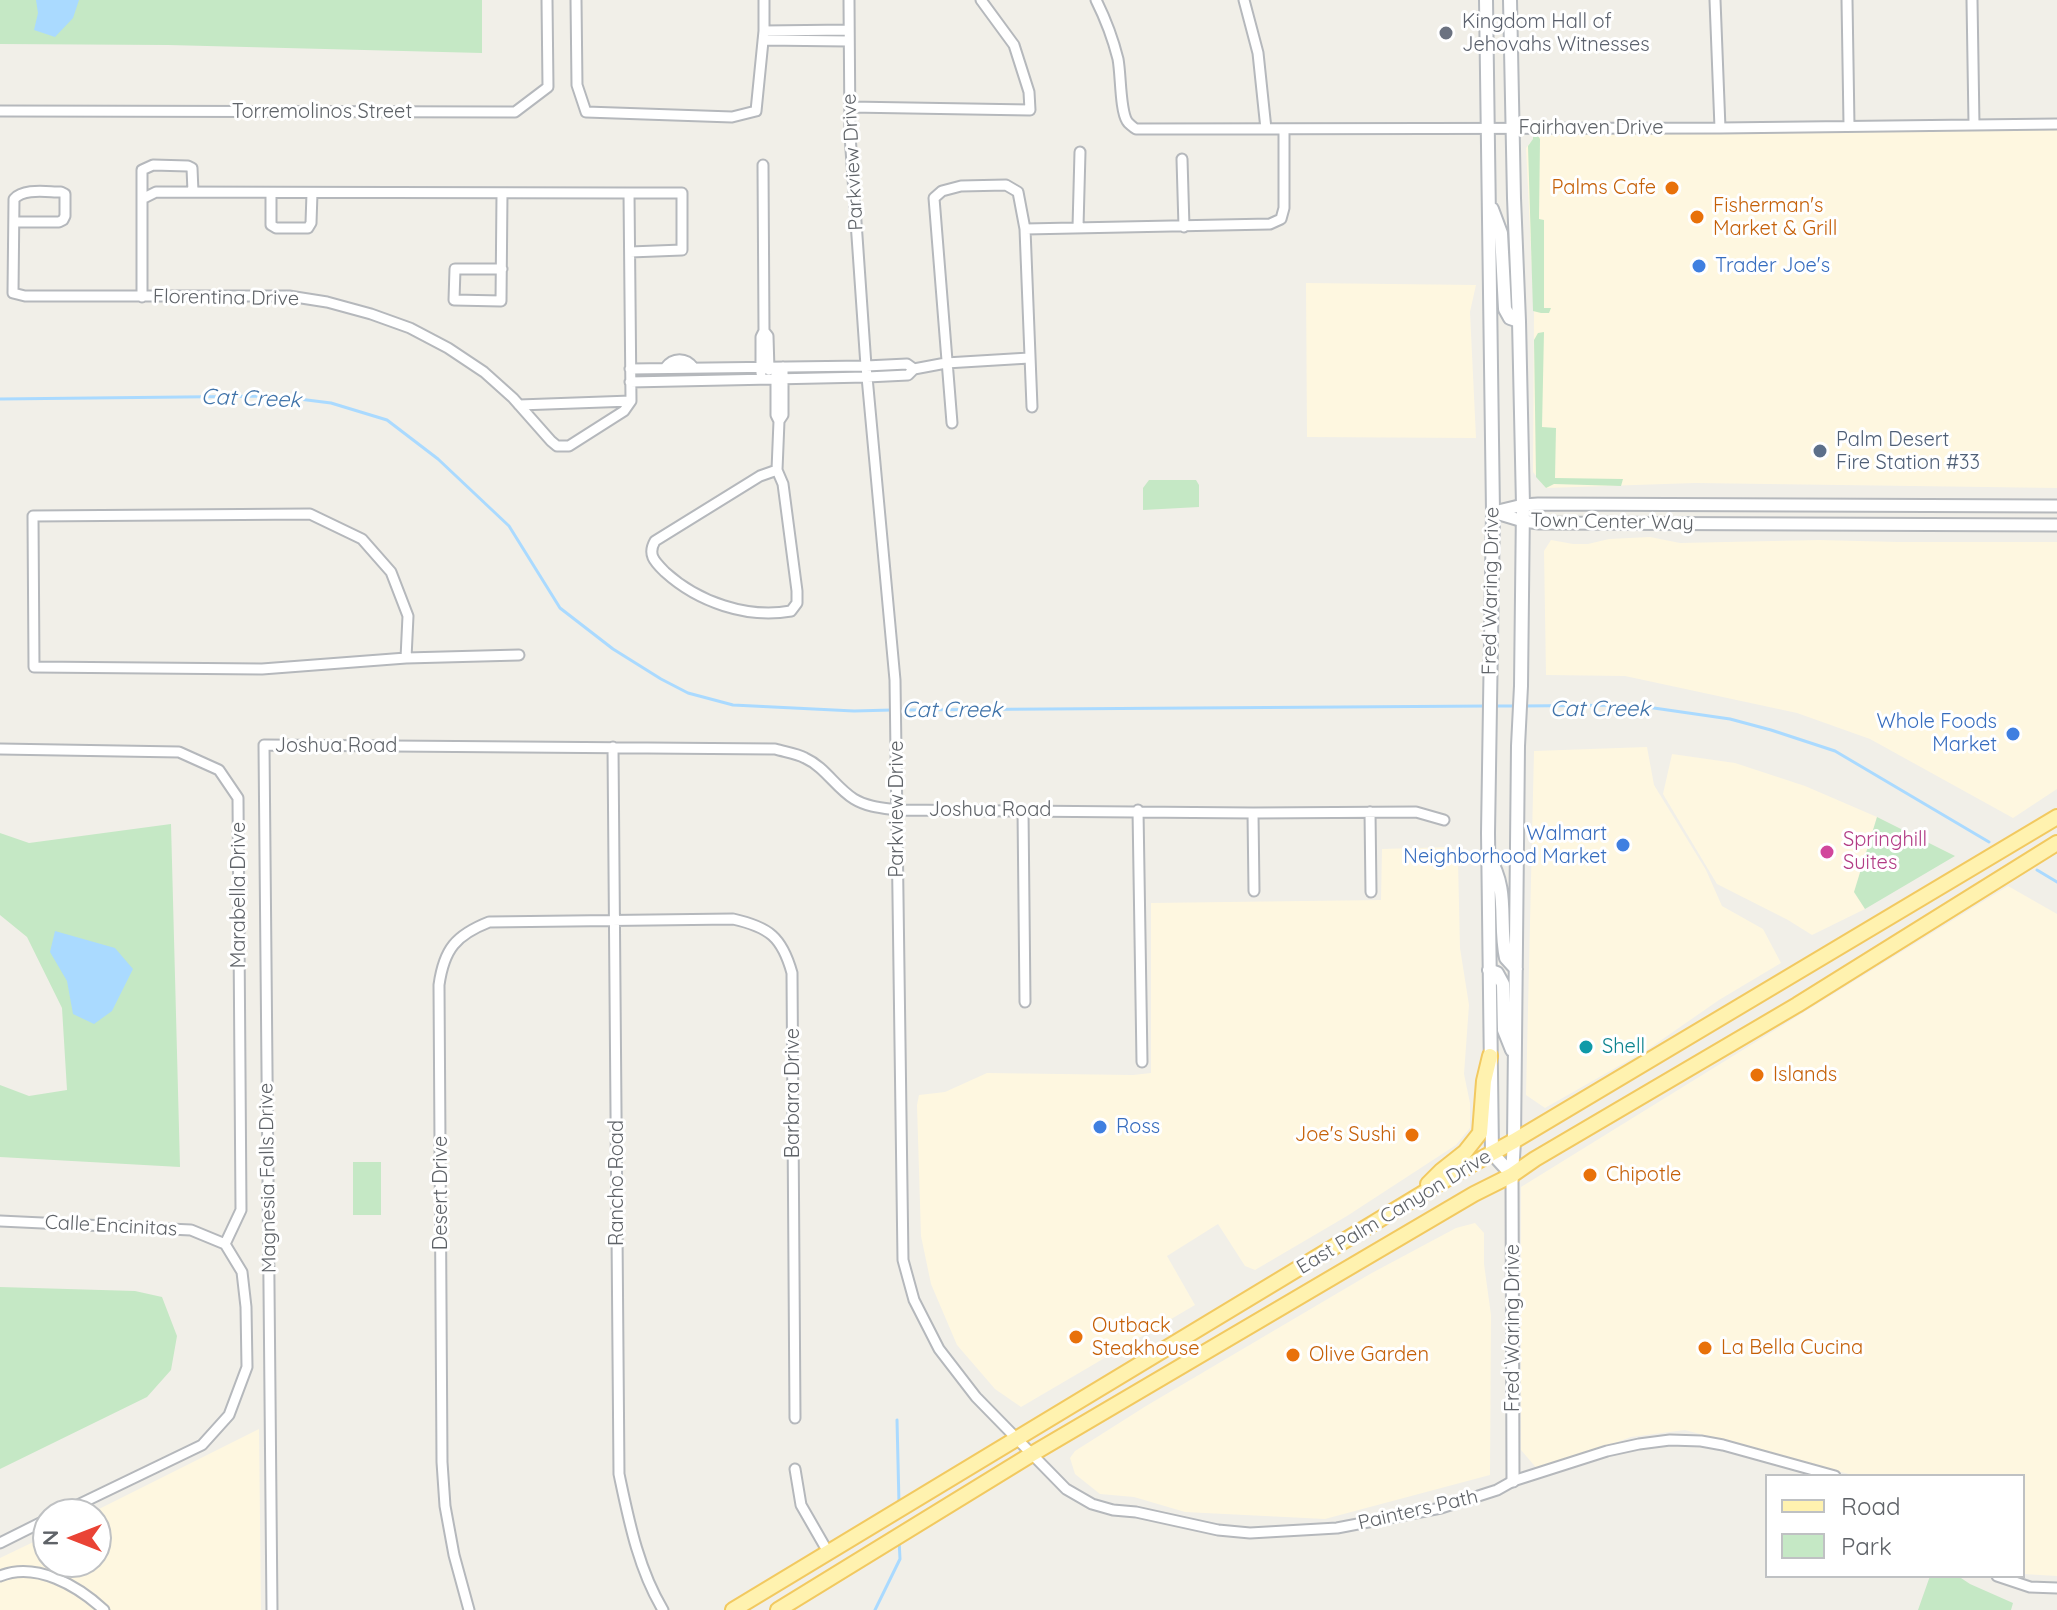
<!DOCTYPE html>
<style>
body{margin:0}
#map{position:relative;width:2057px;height:1610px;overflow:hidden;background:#f1efe8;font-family:Quicksand,sans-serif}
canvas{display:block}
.legend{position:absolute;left:1765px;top:1474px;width:260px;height:104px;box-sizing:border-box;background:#fff;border:2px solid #bfc1c3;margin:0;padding:10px 14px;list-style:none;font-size:24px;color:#5f6368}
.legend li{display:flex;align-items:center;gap:16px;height:40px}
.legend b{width:40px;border:2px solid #bfc1c3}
.north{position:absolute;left:32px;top:1498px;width:80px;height:80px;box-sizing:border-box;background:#fff;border:2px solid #bfc1c3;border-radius:50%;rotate:270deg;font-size:22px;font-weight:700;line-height:32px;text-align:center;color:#5f6368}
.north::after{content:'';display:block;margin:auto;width:28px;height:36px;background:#ea4335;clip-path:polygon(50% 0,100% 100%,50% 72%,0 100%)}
</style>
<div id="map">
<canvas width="2057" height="1610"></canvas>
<ul class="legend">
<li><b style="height:10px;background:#fff2af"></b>Road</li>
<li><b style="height:22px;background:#c5e8c5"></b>Park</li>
</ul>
<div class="north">N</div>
</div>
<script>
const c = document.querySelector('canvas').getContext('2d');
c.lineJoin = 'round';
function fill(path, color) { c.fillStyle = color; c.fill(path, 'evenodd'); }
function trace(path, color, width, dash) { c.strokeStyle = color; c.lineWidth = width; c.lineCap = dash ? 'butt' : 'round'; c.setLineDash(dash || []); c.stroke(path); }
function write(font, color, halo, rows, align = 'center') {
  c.font = font + ' Quicksand,sans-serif'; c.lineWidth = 6; c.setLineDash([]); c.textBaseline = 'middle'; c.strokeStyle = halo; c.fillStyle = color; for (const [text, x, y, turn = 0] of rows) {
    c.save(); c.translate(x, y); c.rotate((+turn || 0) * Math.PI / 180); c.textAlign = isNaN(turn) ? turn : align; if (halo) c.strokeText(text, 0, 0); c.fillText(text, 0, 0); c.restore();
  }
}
fill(new Path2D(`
 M2057,124V488L1695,483L1546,488L1533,472L1534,311L1526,148L1540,131Z
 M1306,283L1476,285L1470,312L1476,438L1307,437Z
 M1650,537L1680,543L1819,540L1898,542H2057V789L2013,818L1870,739L1797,713L1625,676L1546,675L1544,551L1551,540L1573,544H1588L1609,539Z
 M1647,747L1654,785L1706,870L1722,906L1763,929L1781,963L1719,1000L1647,1050L1545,1108L1526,1095L1534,751Z
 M1672,754L1735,763L1805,786L1877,817L1855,892L1865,909L1812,935L1788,920L1717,884L1663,794Z
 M1452,847L1458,861L1460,948L1469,1005L1464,1074L1470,1103V1128L1456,1145L1347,1216L1255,1270L1245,1266L1218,1224L1167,1256L1195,1305L1021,1407L995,1389L957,1345L931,1284L921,1236L917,1105L919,1095L945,1092L987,1073L1133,1075L1151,1073V903L1381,900L1382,849Z
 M2008,886L2057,914V1576L2023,1574V1476H1856L1685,1430L1631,1437L1539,1471L1521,1450V1187Z
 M1475,1223L1484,1233V1264L1491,1315L1490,1475L1325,1519L1185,1512L1134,1497L1100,1494L1075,1474L1070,1458L1075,1451L1146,1406L1370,1274L1456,1228Z
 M259,1429L261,1610H0V1558L48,1535V1562H96V1514H89Z`), '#fef7e0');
fill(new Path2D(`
 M0,0H482V53L168,45L0,44Z
 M1533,134H1537L1540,139L1539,219L1544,220V308H1551L1549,313H1541L1533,311L1528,146L1533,139Z
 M1544,332L1542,427L1556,428L1555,478L1623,479L1621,486L1554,484L1546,488L1536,477L1534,340L1538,333Z
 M1149,480H1196L1199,485V507L1143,510V488Z
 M1877,817L1955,856L1865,909L1854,892Z
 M171,824L180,1167L0,1157V1085L29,1096L67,1090L62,1008L27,937L0,915V833L29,843Z
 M353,1162H381V1215H353Z
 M0,1287L135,1291L162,1297L177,1336L171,1370L147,1397L0,1469Z
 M1930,1576H1958L1970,1584L2013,1603L2011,1610H1918Z`), '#c5e8c5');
fill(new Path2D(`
 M36,0H79L73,18L55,37L34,30L38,13Z
 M55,931L115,948L133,969L112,1011L94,1024L73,1014L67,981L50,952Z`), '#aadaff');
trace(new Path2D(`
 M0,399L275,396L331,403L387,420L438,459L509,526L560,608L613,649L661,679L688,693L733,705L854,711L892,710
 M1495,706H1516
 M1523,706L1633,705L1730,719L1771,730L1835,751L1989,842
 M899,710L1488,706
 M2037,870L2057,882
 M897,1420L899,1504
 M875,1610L900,1559L899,1539`), '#aadaff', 3);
const minor = new Path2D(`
 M576,0L577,85L586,112L732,117L756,111L764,31V0
 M849,0L850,135L866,366L895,680L903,1260L914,1300L939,1349L976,1397L1066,1489L1092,1504L1113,1510L1136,1512L1218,1530L1250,1533L1337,1528L1441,1508L1497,1490L1513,1481L1607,1451L1639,1444L1670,1440L1701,1441L1723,1445L1835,1476
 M1096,0C1105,18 1113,39 1118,59C1121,75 1120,110 1127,121C1128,123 1134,128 1136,129L1720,128L2057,124
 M1244,0L1258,53L1266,129
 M1715,0L1720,128
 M1847,0L1849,125
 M1972,0L1974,124
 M764,31L848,30
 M763,40L848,41
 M850,107L1030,110L1029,92L1014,45L981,0
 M0,111L515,112L548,87L547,0
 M1182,159L1184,227
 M271,193V225L276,228H308L311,223L312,193
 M629,193H682V250L630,252
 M142,199V170L153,165L188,166L192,168L193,192
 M14,222H59L63,220L65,216V194L61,192C46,192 24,188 14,199L13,293L25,296H289L327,302L371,314L410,328L448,348L484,372L513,398L551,441L557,446H569L624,411L631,401L629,193L156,192L142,199V297
 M1078,227L1080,152
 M1025,229L1270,224L1281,219L1284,208V129
 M502,269H455L454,300L501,301L502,194
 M764,331L768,336L769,370
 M665,368C673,357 686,357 694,368
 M630,369L866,366L907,364L914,369
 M761,373V337L764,331L763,165
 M776,373V415L779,421
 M630,382L867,377L908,375L914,369L946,363L1029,358
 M519,405L631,401
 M952,423L934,198L942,191L961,186L1006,185L1018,192L1025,229L1032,407
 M777,470L783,484L797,591V603L791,611C747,619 698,602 665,572C655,562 647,555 655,541L760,476L777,470L779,421L783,415V367
 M406,658L408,616L391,572L362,539L310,514L33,516L34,667L262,669L406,658L519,655
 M613,747L619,1474C629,1521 638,1568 663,1610
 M0,749L179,752L219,770L238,798L241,1210L225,1244
 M1023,810L1025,1002
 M1138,810L1142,1062
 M1370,812L1371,892
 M1253,813L1254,891
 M0,1221L191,1230L225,1244L242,1272L246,1307L247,1367L229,1415L202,1445L59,1514
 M795,1469L801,1505L828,1552
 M0,1543L48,1519
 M0,1576C36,1561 78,1586 104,1610
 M1997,1576L2030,1587L2057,1588
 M272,1610L264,745L775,749C785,752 796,753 805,758C825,767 836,788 854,799C867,807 882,808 897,810L1253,813L1416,812L1444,820
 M469,1610L454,1555L445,1506L442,1462L439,985C444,949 456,935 489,922L733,919C769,927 782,937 792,973L795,1418`);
const tertiary = new Path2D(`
 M1493,512L1523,521L1539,523L2057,525
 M1494,512L1523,505L1538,504L2057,506
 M1512,1175L1513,1481`);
const secondary = new Path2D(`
 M1486,0L1493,512L1488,833L1492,1153L1512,1175
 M1510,0L1514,198L1519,321L1523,505L1521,686L1518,746L1514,1141L1512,1175
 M1492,209L1501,233L1505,309L1510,318L1519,321
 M1488,856C1510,890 1498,922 1506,958L1516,969
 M1489,970L1497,973L1503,984L1504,1030L1512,1050`);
const primary = new Path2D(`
 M1428,1184L1441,1171L1465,1152L1480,1133L1484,1081L1490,1056
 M733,1610L1463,1169L1514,1141L2057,817
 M778,1610L1032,1454L1474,1194L1512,1175L1535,1159L1797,1005L2057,843`);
trace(minor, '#b5b8bc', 13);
trace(tertiary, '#b5b8bc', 15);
trace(secondary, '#b6babf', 16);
trace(primary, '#f2c960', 18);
trace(minor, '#fff', 9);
trace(tertiary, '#fff', 11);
trace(secondary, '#fff', 12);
trace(primary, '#fff2af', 14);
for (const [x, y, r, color] of [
 [1446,33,8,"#6b7280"],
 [1672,188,8,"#e8710a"],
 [1697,217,8,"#e8710a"],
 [1699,266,8,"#3f7fe0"],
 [1820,451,8,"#5c6f8a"],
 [2013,734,8,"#3f7fe0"],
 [1623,845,8,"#3f7fe0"],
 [1827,852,8,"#d1479c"],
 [1586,1047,8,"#0f9aa8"],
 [1757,1075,8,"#e8710a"],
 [1100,1127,8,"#3f7fe0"],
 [1412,1135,8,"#e8710a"],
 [1590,1175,8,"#e8710a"],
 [1076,1337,8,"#e8710a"],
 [1705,1348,8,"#e8710a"],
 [1293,1355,8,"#e8710a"]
]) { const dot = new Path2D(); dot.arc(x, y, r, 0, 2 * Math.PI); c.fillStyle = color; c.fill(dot); trace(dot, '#fff', 3); }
write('20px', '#5b616d', '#fff', [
 ["Kingdom Hall of",1462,22],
 ["Jehovahs Witnesses",1462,45]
], 'left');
write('20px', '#5f6368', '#fff', [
 ["Torremolinos Street",322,112],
 ["Fairhaven Drive",1591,128],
 ["Parkview Drive",853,162,-93],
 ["Florentina Drive",226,298,1],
 ["Town Center Way",1612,522,1],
 ["Fred Waring Drive",1491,591,-89],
 ["Joshua Road",336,746],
 ["Parkview Drive",897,809,-90],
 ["Joshua Road",990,810],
 ["Marabella Drive",239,895,-90],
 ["Barbara Drive",793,1093,-90],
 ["Magnesia Falls Drive",268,1178,-91],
 ["Rancho Road",617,1183,-90],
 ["Desert Drive",441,1193,-90],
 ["East Palm Canyon Drive",1394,1212,-31],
 ["Calle Encinitas",111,1226,3],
 ["Fred Waring Drive",1513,1328,-90],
 ["Painters Path",1418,1510,-13]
]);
write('20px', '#c56008', '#fff', [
 ["Palms Cafe",1656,188,"right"],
 ["Fisherman's",1713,206],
 ["Market & Grill",1713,229],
 ["Islands",1773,1075],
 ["Joe's Sushi",1396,1135,"right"],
 ["Chipotle",1606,1175],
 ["Outback",1092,1326],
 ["Steakhouse",1092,1349],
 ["La Bella Cucina",1721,1348],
 ["Olive Garden",1309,1355]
], 'left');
write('20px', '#366cbe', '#fff', [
 ["Trader Joe's",1715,266],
 ["Whole Foods",1997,722,"right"],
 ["Market",1997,745,"right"],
 ["Walmart",1607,834,"right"],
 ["Neighborhood Market",1607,857,"right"],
 ["Ross",1116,1127]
], 'left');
write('20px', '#4e5e75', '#fff', [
 ["Palm Desert",1836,440],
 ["Fire Station #33",1836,463]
], 'left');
write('20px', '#b23c85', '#fff', [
 ["Springhill",1843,840],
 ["Suites",1843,863]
], 'left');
write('20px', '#0d838f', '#fff', [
 ["Shell",1602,1047]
], 'left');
write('italic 22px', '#4174aa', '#fff', [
 ["Cat Creek",251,399,2],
 ["Cat Creek",1600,709],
 ["Cat Creek",952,710]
]);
</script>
